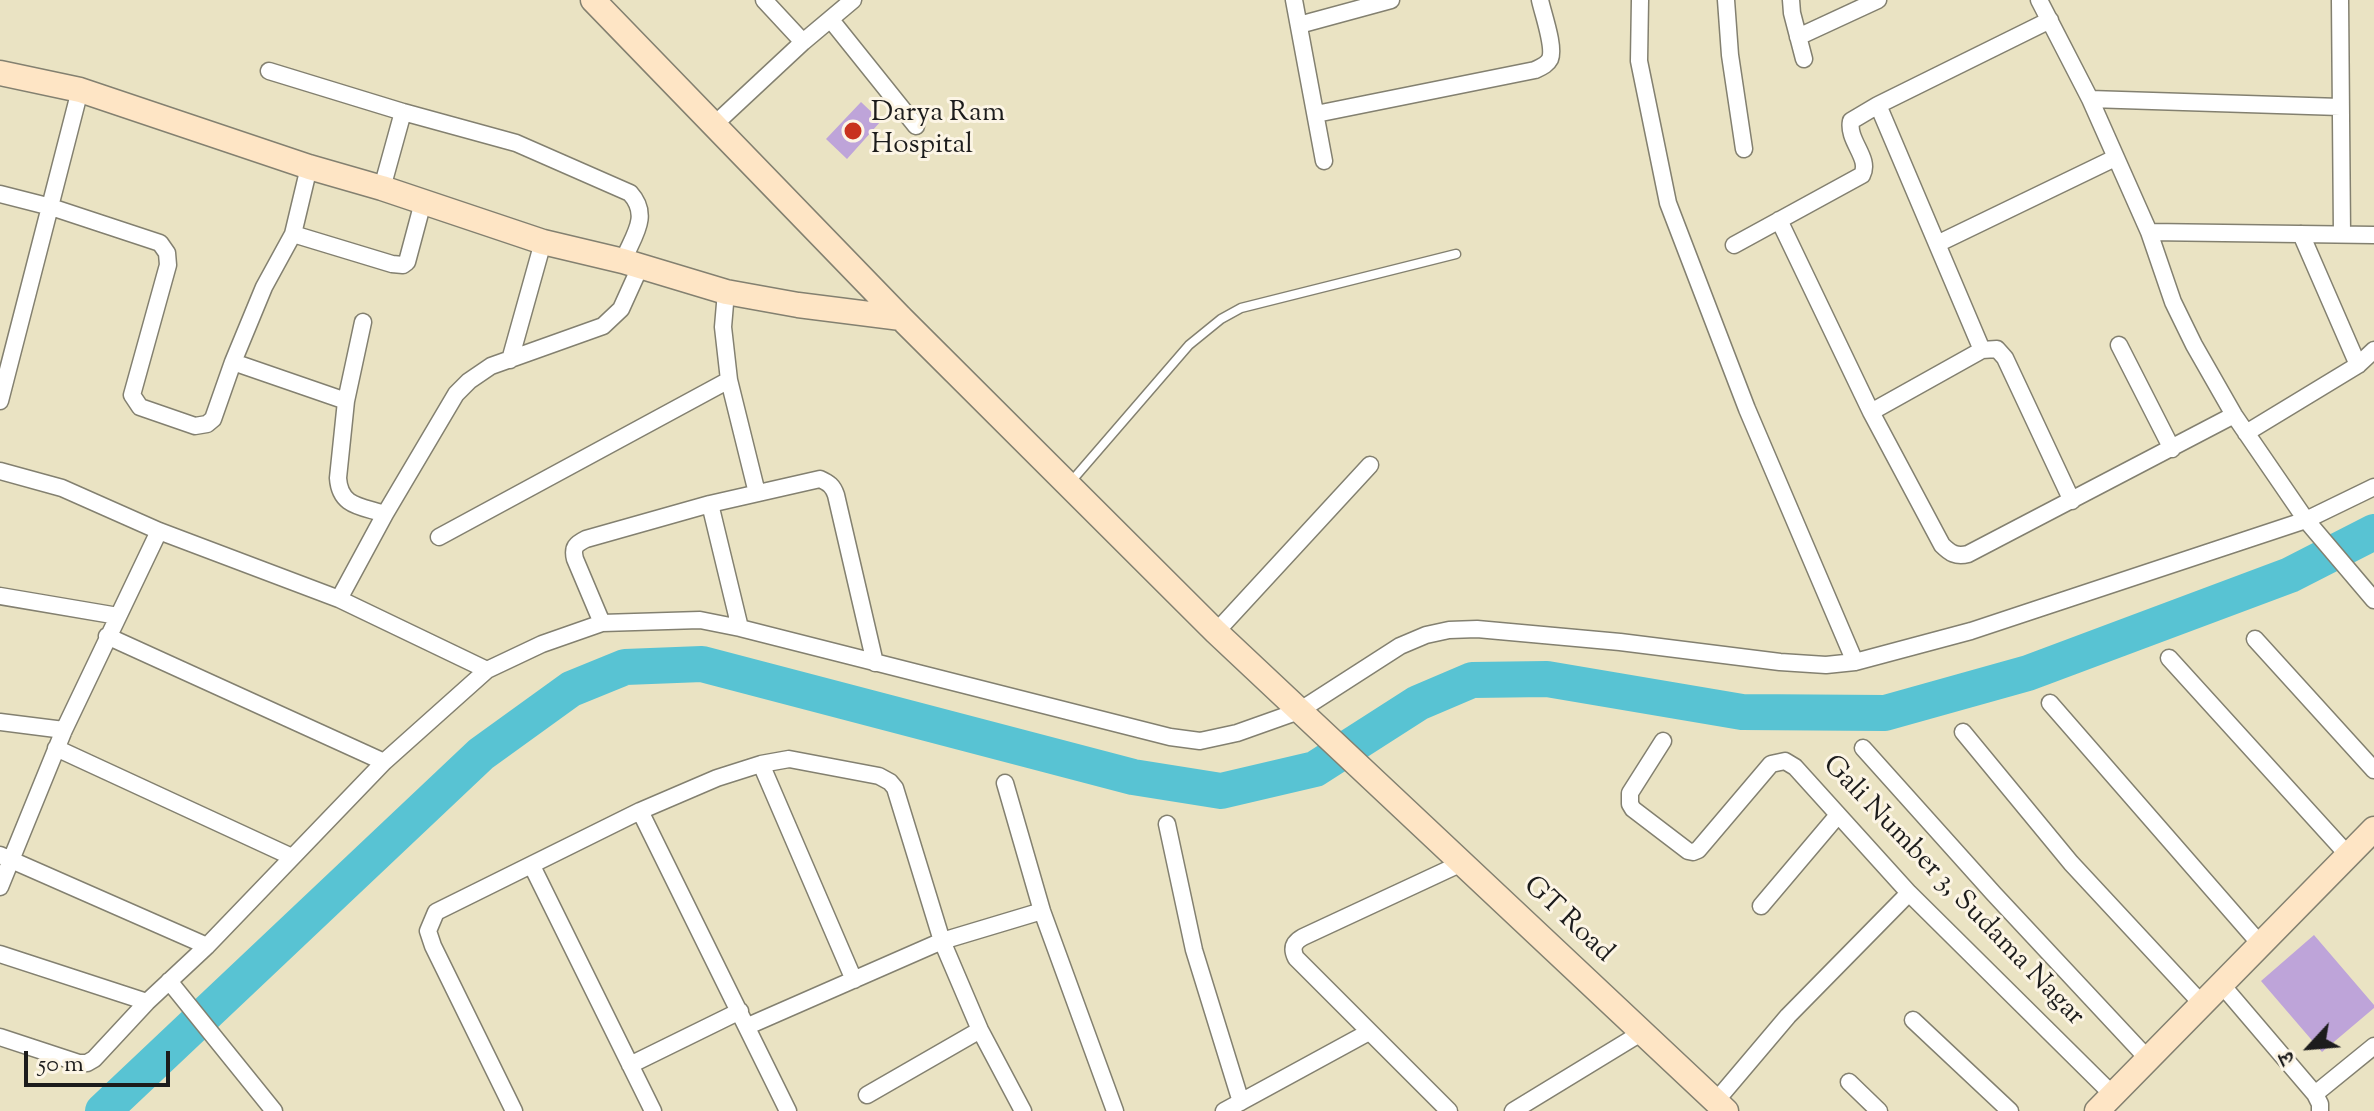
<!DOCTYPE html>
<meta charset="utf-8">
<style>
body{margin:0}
#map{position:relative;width:2374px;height:1111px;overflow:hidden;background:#eae3c3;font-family:"Sorts Mill Goudy","Noto Serif Devanagari",serif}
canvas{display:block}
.north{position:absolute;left:2270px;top:1007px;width:80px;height:80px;-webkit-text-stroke:6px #fcf5e5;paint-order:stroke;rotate:244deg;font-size:22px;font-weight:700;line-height:32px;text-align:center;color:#1c1c1c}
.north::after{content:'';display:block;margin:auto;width:28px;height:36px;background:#1c1c1c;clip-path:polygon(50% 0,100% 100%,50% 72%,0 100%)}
.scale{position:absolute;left:24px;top:1051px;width:146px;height:36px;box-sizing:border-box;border:4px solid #1c1c1c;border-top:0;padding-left:10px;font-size:24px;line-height:28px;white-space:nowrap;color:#1c1c1c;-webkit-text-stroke:6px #fcf5e5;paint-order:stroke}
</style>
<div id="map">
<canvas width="2374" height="1111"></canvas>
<div class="north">उ</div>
<div class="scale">50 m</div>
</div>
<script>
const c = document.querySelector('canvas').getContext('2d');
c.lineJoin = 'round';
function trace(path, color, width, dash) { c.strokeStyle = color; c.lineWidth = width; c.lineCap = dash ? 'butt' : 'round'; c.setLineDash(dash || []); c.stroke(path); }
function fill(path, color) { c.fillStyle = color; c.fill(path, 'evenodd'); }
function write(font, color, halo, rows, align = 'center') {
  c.font = font + ' "Sorts Mill Goudy",serif'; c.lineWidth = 6; c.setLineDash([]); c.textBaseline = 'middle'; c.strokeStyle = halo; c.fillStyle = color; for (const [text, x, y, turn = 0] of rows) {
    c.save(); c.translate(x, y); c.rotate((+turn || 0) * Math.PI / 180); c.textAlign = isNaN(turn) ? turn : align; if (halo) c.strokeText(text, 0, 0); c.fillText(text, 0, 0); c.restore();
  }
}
trace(new Path2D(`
 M103,1111L481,754L571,689L625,667L702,664L1133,777L1221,791L1315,769L1418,703L1472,680L1547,679L1742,712L1885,713L2028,673L2290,575L2374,532`), '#58c3d3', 36);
fill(new Path2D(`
 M861,102L881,121L847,159L826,139Z
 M2314,935L2374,1005V1008L2322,1052L2261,981Z`), '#bea4d9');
const lane = new Path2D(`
 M1069,484L1189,345L1221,319L1241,308L1456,254`);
const street = new Path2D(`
 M764,0L803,42
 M1294,0L1324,161
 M1640,0L1639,61L1668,203L1747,409L1855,662
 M1726,0L1730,55L1744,149
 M1791,0L1792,13L1804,59
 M2039,0L2090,99L2149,232L2173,302L2194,345L2234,415L2306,520L2374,600
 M2340,0L2342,233
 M831,20L916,126
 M1299,25L1391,0
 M1798,37L1878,0
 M269,71L403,112L516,143L630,193C651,216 633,236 623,261
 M2090,99L2340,107
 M1878,105L1982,350
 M1316,114L1535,70C1541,67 1547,65 1550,59C1555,47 1543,14 1540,0
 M715,124L803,42L853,0
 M382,188L403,112
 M0,194L51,207L160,243L167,253L168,265L132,395L140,407L195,426L207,424L213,419L233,362L264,287L293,234L309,167
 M1779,220L1871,412L1942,545C1950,553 1956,557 1968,554L2234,415
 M2149,232L2374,235
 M293,234L392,264L403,265L407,262L423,202
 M2301,234L2358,365
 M1937,244L2115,158
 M1734,245L1862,175C1871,158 1847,141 1851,121L1878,105L2050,20
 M726,292L723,327L729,380L757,493
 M363,322L346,401L338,478C340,507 361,506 385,514
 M2119,345L2172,449
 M510,360L543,242
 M233,362L346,401
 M0,401L80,90
 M1871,412L1982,350L1997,349L2005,358L2072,501
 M2246,433L2358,365L2374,350
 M0,471L62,488L159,531L339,599L487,670
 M710,504L740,628
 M439,537L729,380
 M0,596L118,616
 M339,599L385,514L456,394L469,381L491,366L603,326L621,309L640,267
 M602,623L575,559C572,547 576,544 586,539L710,504L820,479C829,483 833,486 836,495L875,663
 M1216,632L1370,465
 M107,636L384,762
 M2255,639L2374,770
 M2169,658L2348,855
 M2050,703L2261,945
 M0,722L64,730
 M1963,732L2071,863L2203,1005
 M1663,741L1630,793V804L1633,809L1688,851L1693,852L1698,850L1771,764L1785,761L1795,767L1909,893L2113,1095
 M56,748L292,857
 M1863,748L1994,894L2149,1060
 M761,764L854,980
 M1005,783L1042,911L1115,1111
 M640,811L788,1111
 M1167,824L1194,950L1241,1102
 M0,855L207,946
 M532,866L653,1111
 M0,887L64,730L159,531
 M1761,906L1838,815
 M0,954L147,1002
 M169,981L274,1111
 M2222,985L2315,1094L2320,1104V1111
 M1913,1020L2010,1111
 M748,1026L942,941L1042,911
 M0,1037L79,1063H87L94,1059L147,1002L207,946L384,762L487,670L542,644L602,623L700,620L740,628L1170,737L1200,741L1237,733L1299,711L1400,646L1426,635L1449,630L1477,629L1620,642L1780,662L1826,665L1855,662L1971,631L2306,520L2374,487
 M630,1065L740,1011
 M1849,1082L1879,1111
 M2315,1094L2374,1046
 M867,1095L980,1030
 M1716,1101L1788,1016L1909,893
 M514,1111L433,946L428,931L436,912L640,811L717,778L761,764L789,759L879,776L890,782L895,788L942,941L980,1030L1023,1111
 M1224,1111L1369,1032
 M1449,1111L1296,958C1291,948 1294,942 1303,937L1462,863
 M1513,1111L1641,1033`);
const secondary = new Path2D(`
 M593,0L901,318L1216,632L1726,1111
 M0,73L80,90L309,167L382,188L543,242L623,261L726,292L798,305L901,318
 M2097,1111L2374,829`);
trace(lane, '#838070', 11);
trace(street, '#838070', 19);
trace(secondary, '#838070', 27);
trace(lane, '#fff', 8);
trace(street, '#fff', 16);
trace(secondary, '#fee5c5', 24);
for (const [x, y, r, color] of [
 [853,131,10,"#c8321e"]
]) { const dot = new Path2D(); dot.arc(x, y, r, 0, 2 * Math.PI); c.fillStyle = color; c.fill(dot); trace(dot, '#fcf5e5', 3); }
write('28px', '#1c1c1c', '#fcf5e5', [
 ["Darya Ram",871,115],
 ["Hospital",871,147]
], 'left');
write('28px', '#1c1c1c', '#fcf5e5', [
 ["Gali Number 3, Sudama Nagar",1952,892,46],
 ["GT Road",1567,921,43]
]);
</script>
